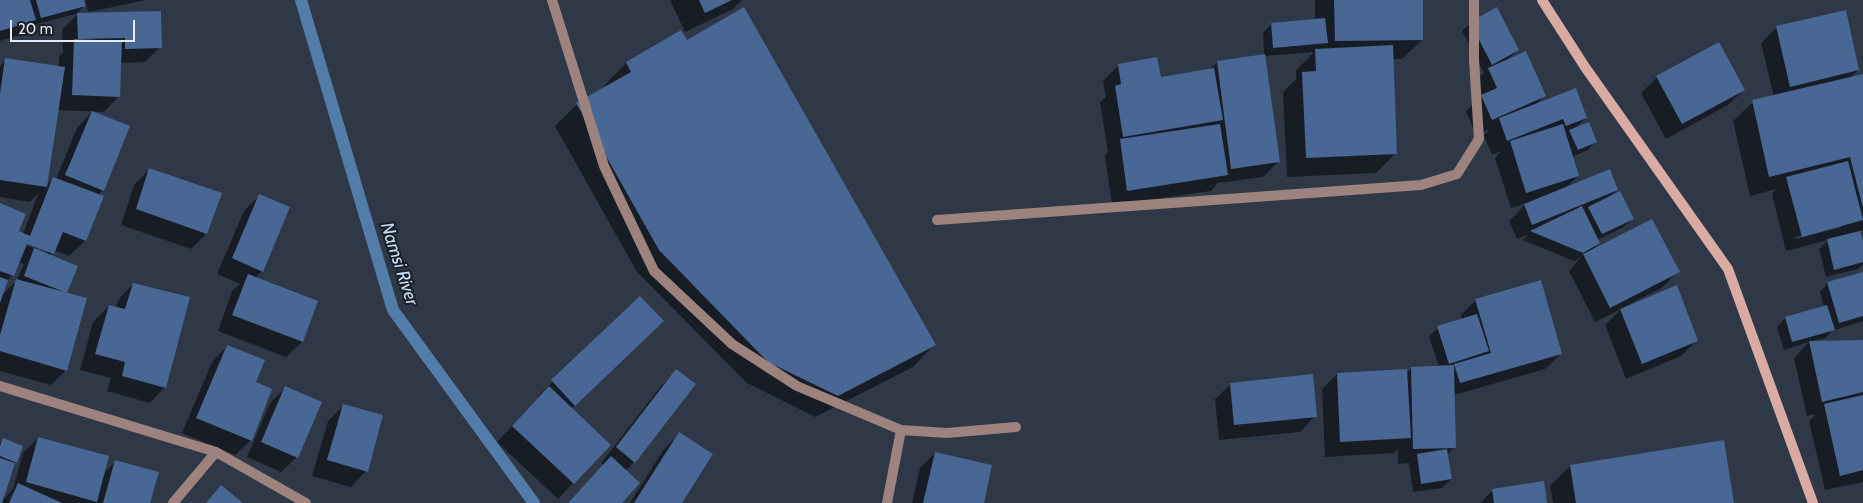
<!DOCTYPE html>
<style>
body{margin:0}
#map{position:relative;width:1863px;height:503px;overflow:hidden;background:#2e3847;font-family:Cabin,sans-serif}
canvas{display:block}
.scale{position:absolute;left:10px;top:20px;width:125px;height:22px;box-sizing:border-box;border:2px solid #e4eaf4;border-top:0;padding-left:6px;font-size:15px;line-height:18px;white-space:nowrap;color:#e4eaf4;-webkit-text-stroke:4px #1b1f26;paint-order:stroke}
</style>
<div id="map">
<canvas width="1863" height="503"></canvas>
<div class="scale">20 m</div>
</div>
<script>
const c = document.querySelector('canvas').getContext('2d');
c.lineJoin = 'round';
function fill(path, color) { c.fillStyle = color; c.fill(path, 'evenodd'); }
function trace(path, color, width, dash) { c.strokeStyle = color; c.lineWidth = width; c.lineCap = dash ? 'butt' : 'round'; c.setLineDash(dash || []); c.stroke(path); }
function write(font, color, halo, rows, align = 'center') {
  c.font = font + ' Cabin,sans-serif'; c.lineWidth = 4; c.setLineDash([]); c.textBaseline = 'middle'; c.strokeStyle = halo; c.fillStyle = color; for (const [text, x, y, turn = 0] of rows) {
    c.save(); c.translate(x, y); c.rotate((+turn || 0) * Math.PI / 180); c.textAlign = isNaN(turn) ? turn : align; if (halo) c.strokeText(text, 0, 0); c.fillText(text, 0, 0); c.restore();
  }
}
fill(new Path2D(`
 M0,0H83L84,4H86L76,14L32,25V22L19,35L0,41Z
 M85,0H147L88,12Z
 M670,0H742L733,9L685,32Z
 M1315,0H1421L1422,40L1402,59H1392L1396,153L1376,173L1287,177L1283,92L1296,79V70L1314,52L1264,56L1279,161L1263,177L1218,183L1211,191L1112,205L1105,155L1108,152L1100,102L1106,97L1103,81L1119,65L1159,79L1209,70L1218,62L1264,55L1263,33L1271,24L1315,20Z
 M78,14L160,47L145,62L120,63L119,96L104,112L58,110L46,186L54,178L56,179L77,128L92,112L103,190L98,195L102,197L85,241L69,256L54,250L50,256L66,292V370L51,385L0,371V205L18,232L23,234L38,194L30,202L0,197V66L6,60L59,68V56L63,53L62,30ZM21,240L47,250V253L20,243ZM18,262L24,264L17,280L2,295L6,282L12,275Z
 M1471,23L1518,50L1507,60L1544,96L1534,106L1586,118L1574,129L1596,141L1588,150L1572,157L1578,176L1565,189L1617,190L1609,197L1632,219L1624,227L1597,240L1599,243L1590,252L1678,271L1663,287L1630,304L1697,340L1681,356L1626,379L1605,325L1621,309L1595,322L1569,271L1581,257L1574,261L1523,240L1528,235L1517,239L1509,221L1527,203L1511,208L1495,158L1501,151L1492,155L1484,135L1490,129L1476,135L1466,111L1479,98L1473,84L1484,73L1462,31Z
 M1777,27L1858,70L1849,79L1863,75V230L1859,231L1863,246V264L1858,269L1826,277L1819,249L1828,240L1786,251L1772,194L1776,189L1750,196L1733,121L1753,102L1774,97L1761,43ZM1842,224V227L1796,239L1795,237Z
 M681,32L686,41L934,345L913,367L815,417L747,383L637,272L555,126L577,104L605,87V85L626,63Z
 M1657,77L1744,90L1728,105L1666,139L1641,93Z
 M150,169L206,234L191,249L121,225L134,185Z
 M260,195L262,271L255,278L316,301L302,342L286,357L218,331L232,291L240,284L217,274L244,211Z
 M1863,273V321L1832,331L1825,338L1813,341H1863V482L1825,490L1809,421L1816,414L1807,416L1794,358L1809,342L1784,350L1777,327L1785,318L1824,307L1820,292L1828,283Z
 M133,284L165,387L150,403L107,391L111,378L80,370L93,322L109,306L116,308L118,300Z
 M640,298L647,337L571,409L609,445L558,499L497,442L538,398L537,397Z
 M1476,300L1561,354L1545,369L1454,395L1455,447L1447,455L1451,479L1442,488L1413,492L1409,463L1398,464V449L1394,453L1325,457L1322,389L1337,374H1406L1412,368L1439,367L1429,336L1438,328L1462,320L1461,315Z
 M227,346L254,383L251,440L235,455L182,433L212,362Z
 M676,371L634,462L625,471L620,503H568L604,465L601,463L661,386Z
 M1231,384L1315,416L1300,432L1219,440L1215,399Z
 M285,388L297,457L281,472L247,457L270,403Z
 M344,405L366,471L351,487L312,476L328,421Z
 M679,434L681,503H630L664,449Z
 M38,438L103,474L116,461L149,503H0V443L3,440L16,462L12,465L1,502L13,489L23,453Z
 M1723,441L1733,503H1553L1550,486L1570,466Z
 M935,453L982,503H912L920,468Z
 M1493,490L1546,503H1480Z`), '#0007');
trace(new Path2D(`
 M301,0L393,310L534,503`), '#537da8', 12);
fill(new Path2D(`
 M0,0H30L36,20L0,31Z
 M36,0H84L86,6L41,18Z
 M699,0H732L705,13Z
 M1334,0H1423V40L1335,41Z
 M744,7L936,345L838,396L768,362L659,250L576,103L631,72L626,62L681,30L687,40Z
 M1497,7L1519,50L1492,65L1470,22Z
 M1846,10L1859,70L1790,87L1776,26Z
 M161,11L162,48L125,49V38L78,39L77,13Z
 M1325,18L1328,43L1273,48L1271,23Z
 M74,39L122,41L120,97L72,95Z
 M1719,42L1745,90L1682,124L1656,76Z
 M1393,45L1397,154L1306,158L1302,72L1316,71L1315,49Z
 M1526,51L1546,96L1492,120L1481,95L1497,88L1488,68Z
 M1265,54L1280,162L1231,169L1217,61Z
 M1157,57L1161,77L1214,68L1223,120L1123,137L1115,86L1121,84L1118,64Z
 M5,58L65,67L47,187L0,180V94Z
 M1863,74V208L1850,157L1769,177L1752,100Z
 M1576,88L1587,118L1566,126L1563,119L1507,141L1499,118Z
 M92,111L130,126L104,191L65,175Z
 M1589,122L1597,142L1578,150L1569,130Z
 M1220,124L1228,175L1127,191L1120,139Z
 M1563,124L1579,176L1526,193L1510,141Z
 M1848,161L1863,220L1802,237L1786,177Z
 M149,168L222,193L207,234L136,209Z
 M1610,169L1618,190L1532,225L1524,204Z
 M53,177L104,196L86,241L63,232L54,254L27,244L14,276L0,271V203L26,214L19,231L30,236Z
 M1620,191L1634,219L1602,234L1588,207Z
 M259,194L290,207L263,272L232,258Z
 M1582,206L1600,243L1583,253L1530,231Z
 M1652,219L1680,272L1610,308L1583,254Z
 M1860,231L1863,241V262L1834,270L1827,239Z
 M34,248L78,266L67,293L24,276Z
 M1863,272V316L1839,323L1827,282Z
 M248,274L318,301L303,342L232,315Z
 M0,277L8,280L0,303Z
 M16,279L87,298L67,371L0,351V335Z
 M1541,280L1562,354L1460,383L1454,364L1491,353L1475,299Z
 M133,283L190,297L166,388L122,376L125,362L95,354L109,305L125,309Z
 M1677,285L1698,341L1642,364L1620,309Z
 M640,296L664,321L575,406L551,380Z
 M1827,305L1835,330L1792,342L1785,317Z
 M1477,314L1489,351L1449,364L1437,326Z
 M1863,340V392L1822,402L1809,341Z
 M227,345L265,360L256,382L272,389L252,441L196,418Z
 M1454,365L1456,448L1413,449L1411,367Z
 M676,369L696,384L635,463L616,447Z
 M1407,369L1411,438L1340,442L1337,373Z
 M1313,374L1317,417L1234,425L1230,383Z
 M285,386L322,402L298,458L261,442Z
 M549,386L611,445L574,484L512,426Z
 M1863,395V470L1840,476L1824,404Z
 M343,404L383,415L368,472L327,460Z
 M679,432L713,454L682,503H634Z
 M38,437L109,456L97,502L26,482Z
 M3,438L23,446L17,463L0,456V446Z
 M1724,440L1734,503H1576L1570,465Z
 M1447,449L1452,479L1421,484L1417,454Z
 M935,452L992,465L984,503H923Z
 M611,456L640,483L622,503H568Z
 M0,458L15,463L2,503H0Z
 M115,460L159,472L150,503H103Z
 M1544,481L1547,503H1494L1492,489Z
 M18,483L62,503H9Z
 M221,485L243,503H206Z`), '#486794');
trace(new Path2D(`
 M552,0L604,166L654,271L732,344L797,386L901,430L947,433L1016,427
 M937,220L1421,185L1457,174L1479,139L1474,60V0
 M0,386L216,452L306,503
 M173,503L216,452
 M887,503L901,430`), '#9e827d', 10);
trace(new Path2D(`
 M1542,0L1585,67L1728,269L1813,503`), '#d9aba3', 10);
write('italic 18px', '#c6def8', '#1b1f26', [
 ["Namsi River",399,264,72]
]);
</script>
